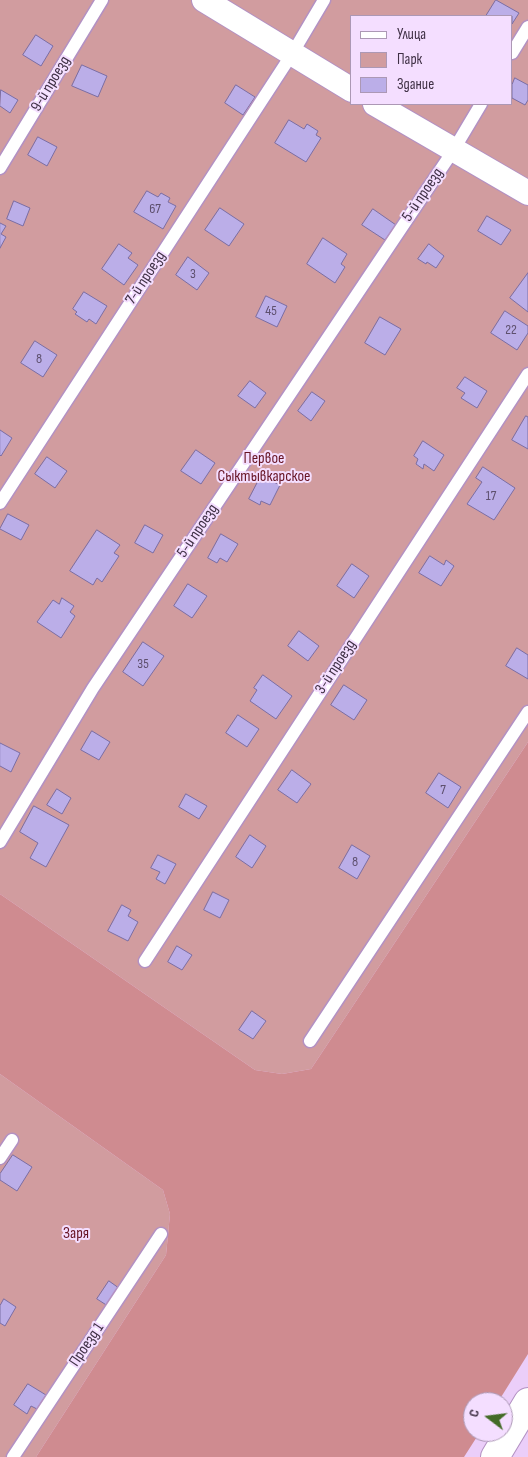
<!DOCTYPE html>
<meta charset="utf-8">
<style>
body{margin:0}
#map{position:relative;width:528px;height:1457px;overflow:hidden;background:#ebcef9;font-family:"Sofia Sans Condensed",sans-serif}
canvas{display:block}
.legend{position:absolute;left:350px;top:15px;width:162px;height:90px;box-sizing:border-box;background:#f4deff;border:1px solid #ac98b5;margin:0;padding:6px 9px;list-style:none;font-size:15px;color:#3f3045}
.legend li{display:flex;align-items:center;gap:10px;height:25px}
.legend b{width:25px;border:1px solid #ac98b5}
.north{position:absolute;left:463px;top:1392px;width:50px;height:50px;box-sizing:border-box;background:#f4deff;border:1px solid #ac98b5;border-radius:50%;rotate:285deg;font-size:14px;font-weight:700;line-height:20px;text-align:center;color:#3f3045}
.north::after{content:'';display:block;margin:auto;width:18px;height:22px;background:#436b27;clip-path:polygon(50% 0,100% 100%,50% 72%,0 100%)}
</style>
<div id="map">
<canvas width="528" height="1457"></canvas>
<ul class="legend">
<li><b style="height:6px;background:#fff"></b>Улица</li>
<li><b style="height:14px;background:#d19c9f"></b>Парк</li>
<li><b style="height:14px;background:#bbaee8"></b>Здание</li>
</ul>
<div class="north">С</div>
</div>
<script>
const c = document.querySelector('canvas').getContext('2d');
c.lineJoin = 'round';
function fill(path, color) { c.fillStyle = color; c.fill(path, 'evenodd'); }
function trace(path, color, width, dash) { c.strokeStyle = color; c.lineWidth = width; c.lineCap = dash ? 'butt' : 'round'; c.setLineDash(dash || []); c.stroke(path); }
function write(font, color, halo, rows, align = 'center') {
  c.font = font + ' "Sofia Sans Condensed",sans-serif'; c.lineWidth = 4; c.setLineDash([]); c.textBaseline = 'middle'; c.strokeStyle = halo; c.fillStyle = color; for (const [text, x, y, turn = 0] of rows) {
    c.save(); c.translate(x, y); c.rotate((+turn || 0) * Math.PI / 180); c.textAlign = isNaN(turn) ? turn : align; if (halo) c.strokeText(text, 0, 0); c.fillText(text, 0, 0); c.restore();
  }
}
fill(new Path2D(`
 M0,0H528V742L311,1069L282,1074L255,1070L0,894ZM352,16H512V104H352Z
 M0,1074L163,1190L170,1214L166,1255L36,1457H0Z`), '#d19c9f');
fill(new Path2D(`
 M528,742V1354L498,1402H473V1432H480L464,1457H36L166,1255L170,1214L163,1190L0,1074V894L255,1070L282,1074L311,1069Z`), '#cf8b90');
const building = new Path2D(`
 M496,0L519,13L512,24V16H486Z
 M36,35L53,46L41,66L23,55Z
 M82,65L107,76L98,97L72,86Z
 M515,78L528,85V100L525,105L512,98V85Z
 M236,85L255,97L243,115L225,103Z
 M1,90L18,100L10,113L0,106Z
 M289,120L304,129L307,124L318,131L316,135L321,138L306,162L275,143Z
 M38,137L57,147L47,166L28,155Z
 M147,191L158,197L161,193L170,198L168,202L176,206L163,229L134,212Z
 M14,201L30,208L23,226L7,219Z
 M220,208L244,224L229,246L205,230Z
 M373,209L396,225L385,240L362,225Z
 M487,216L511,230L501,245L478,231Z
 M0,223L6,226L1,234L6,237L0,248Z
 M323,238L347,254L341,264L345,267L335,283L307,264Z
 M119,244L132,253L128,258L138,265L124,285L102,269Z
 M429,244L444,256L436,268L427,262L426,264L418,259Z
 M188,257L209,273L197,290L176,275Z
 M528,273V312L510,298Z
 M84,292L107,306L96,324L89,319L87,322L75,314L77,312L73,309Z
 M266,296L287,306L277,327L256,317Z
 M505,311L528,326V333L517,350L491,333Z
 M380,317L401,329L385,355L365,343Z
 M35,341L57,355L43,377L21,363Z
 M465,377L487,391L477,408L461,398L465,393L457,388Z
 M250,381L266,393L255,408L238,396Z
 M312,392L325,401L311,421L298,411Z
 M526,416L528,417V449L512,440Z
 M0,430L12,438L1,456L0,455Z
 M423,441L444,455L434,471L424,464L423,469L416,464L418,459L414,456Z
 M196,450L215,463L201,484L181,471Z
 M47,457L67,471L55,488L35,474Z
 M483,467L515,488L494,520L467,504L482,482L476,478Z
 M261,476L280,485L270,505L261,501L260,505L249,499Z
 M8,514L29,525L21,540L0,529Z
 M145,525L163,535L153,553L135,543Z
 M97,530L120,545L114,553L119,556L102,582L97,578L93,585L70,571Z
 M221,534L238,544L227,562L220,558L217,563L208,558Z
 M430,556L444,565L446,560L454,566L441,586L419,573Z
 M352,564L369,576L354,598L337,586Z
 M188,584L207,596L192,618L174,606Z
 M62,598L74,606L70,612L75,616L61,638L37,622L53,600L59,604Z
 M299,631L319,646L308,661L288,646Z
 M143,642L164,656L143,686L123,672Z
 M517,648L528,655V679L506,666Z
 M263,675L292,696L276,719L250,701L257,690L254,688Z
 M344,685L367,700L354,720L331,705Z
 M238,715L259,729L247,747L226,733Z
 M92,731L110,742L99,760L81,750Z
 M0,743L20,753L11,772L0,766Z
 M292,770L311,784L297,803L278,790Z
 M439,773L461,787L448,808L426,793Z
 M57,789L71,798L62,814L47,805Z
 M186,794L207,806L199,819L179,807Z
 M34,806L69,825L46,867L30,858L38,843L20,832Z
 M250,835L266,846L252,868L236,857Z
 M352,845L370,856L357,879L339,868Z
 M158,855L176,864L165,884L156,879L160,872L151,868Z
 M213,892L229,900L220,918L204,910Z
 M122,905L131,910L128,916L138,922L128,941L108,931Z
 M177,946L192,955L182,970L168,962Z
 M252,1011L266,1021L253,1039L239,1030Z
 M13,1155L32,1167L17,1191L0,1180V1174Z
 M109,1281L123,1291L111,1308L97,1299Z
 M4,1299L16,1307L5,1326L0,1323V1306Z
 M28,1384L46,1395L37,1409L31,1406L27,1414L14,1405Z`);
fill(building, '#bbaee8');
trace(building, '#7b6ea4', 1);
const lane = new Path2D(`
 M512,53L528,27
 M0,168L102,0
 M0,503L292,54L324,0
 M0,842L93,688L453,151L481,104
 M145,961L528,374
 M310,1041L528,712
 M0,1158L12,1140
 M13,1457L161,1234`);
const street = new Path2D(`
 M204,0L352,90
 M375,104L528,193`);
const secondary = new Path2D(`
 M495,1457L528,1402`);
trace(lane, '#b391c3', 15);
trace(street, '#b391c3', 26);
trace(secondary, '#b391c3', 30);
trace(lane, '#fff', 12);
trace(street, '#fff', 24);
trace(secondary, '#fff', 28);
write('14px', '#5e506e', null, [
 ["67",155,209],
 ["3",193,274],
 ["45",271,311],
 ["22",511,330],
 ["8",39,359],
 ["17",491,496],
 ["35",143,664],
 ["7",443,790],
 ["8",355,862]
]);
write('16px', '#3f3045', '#f4deff', [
 ["9-й проезд",51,84,-59],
 ["5-й проезд",423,195,-56],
 ["7-й проезд",146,278,-57],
 ["5-й проезд",198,531,-56],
 ["3-й проезд",336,667,-57],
 ["Проезд 1",87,1345,-56]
]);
write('16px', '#671525', '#f4deff', [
 ["Первое",264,459],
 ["Сыктывкарское",264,477],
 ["Заря",76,1234]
]);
</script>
